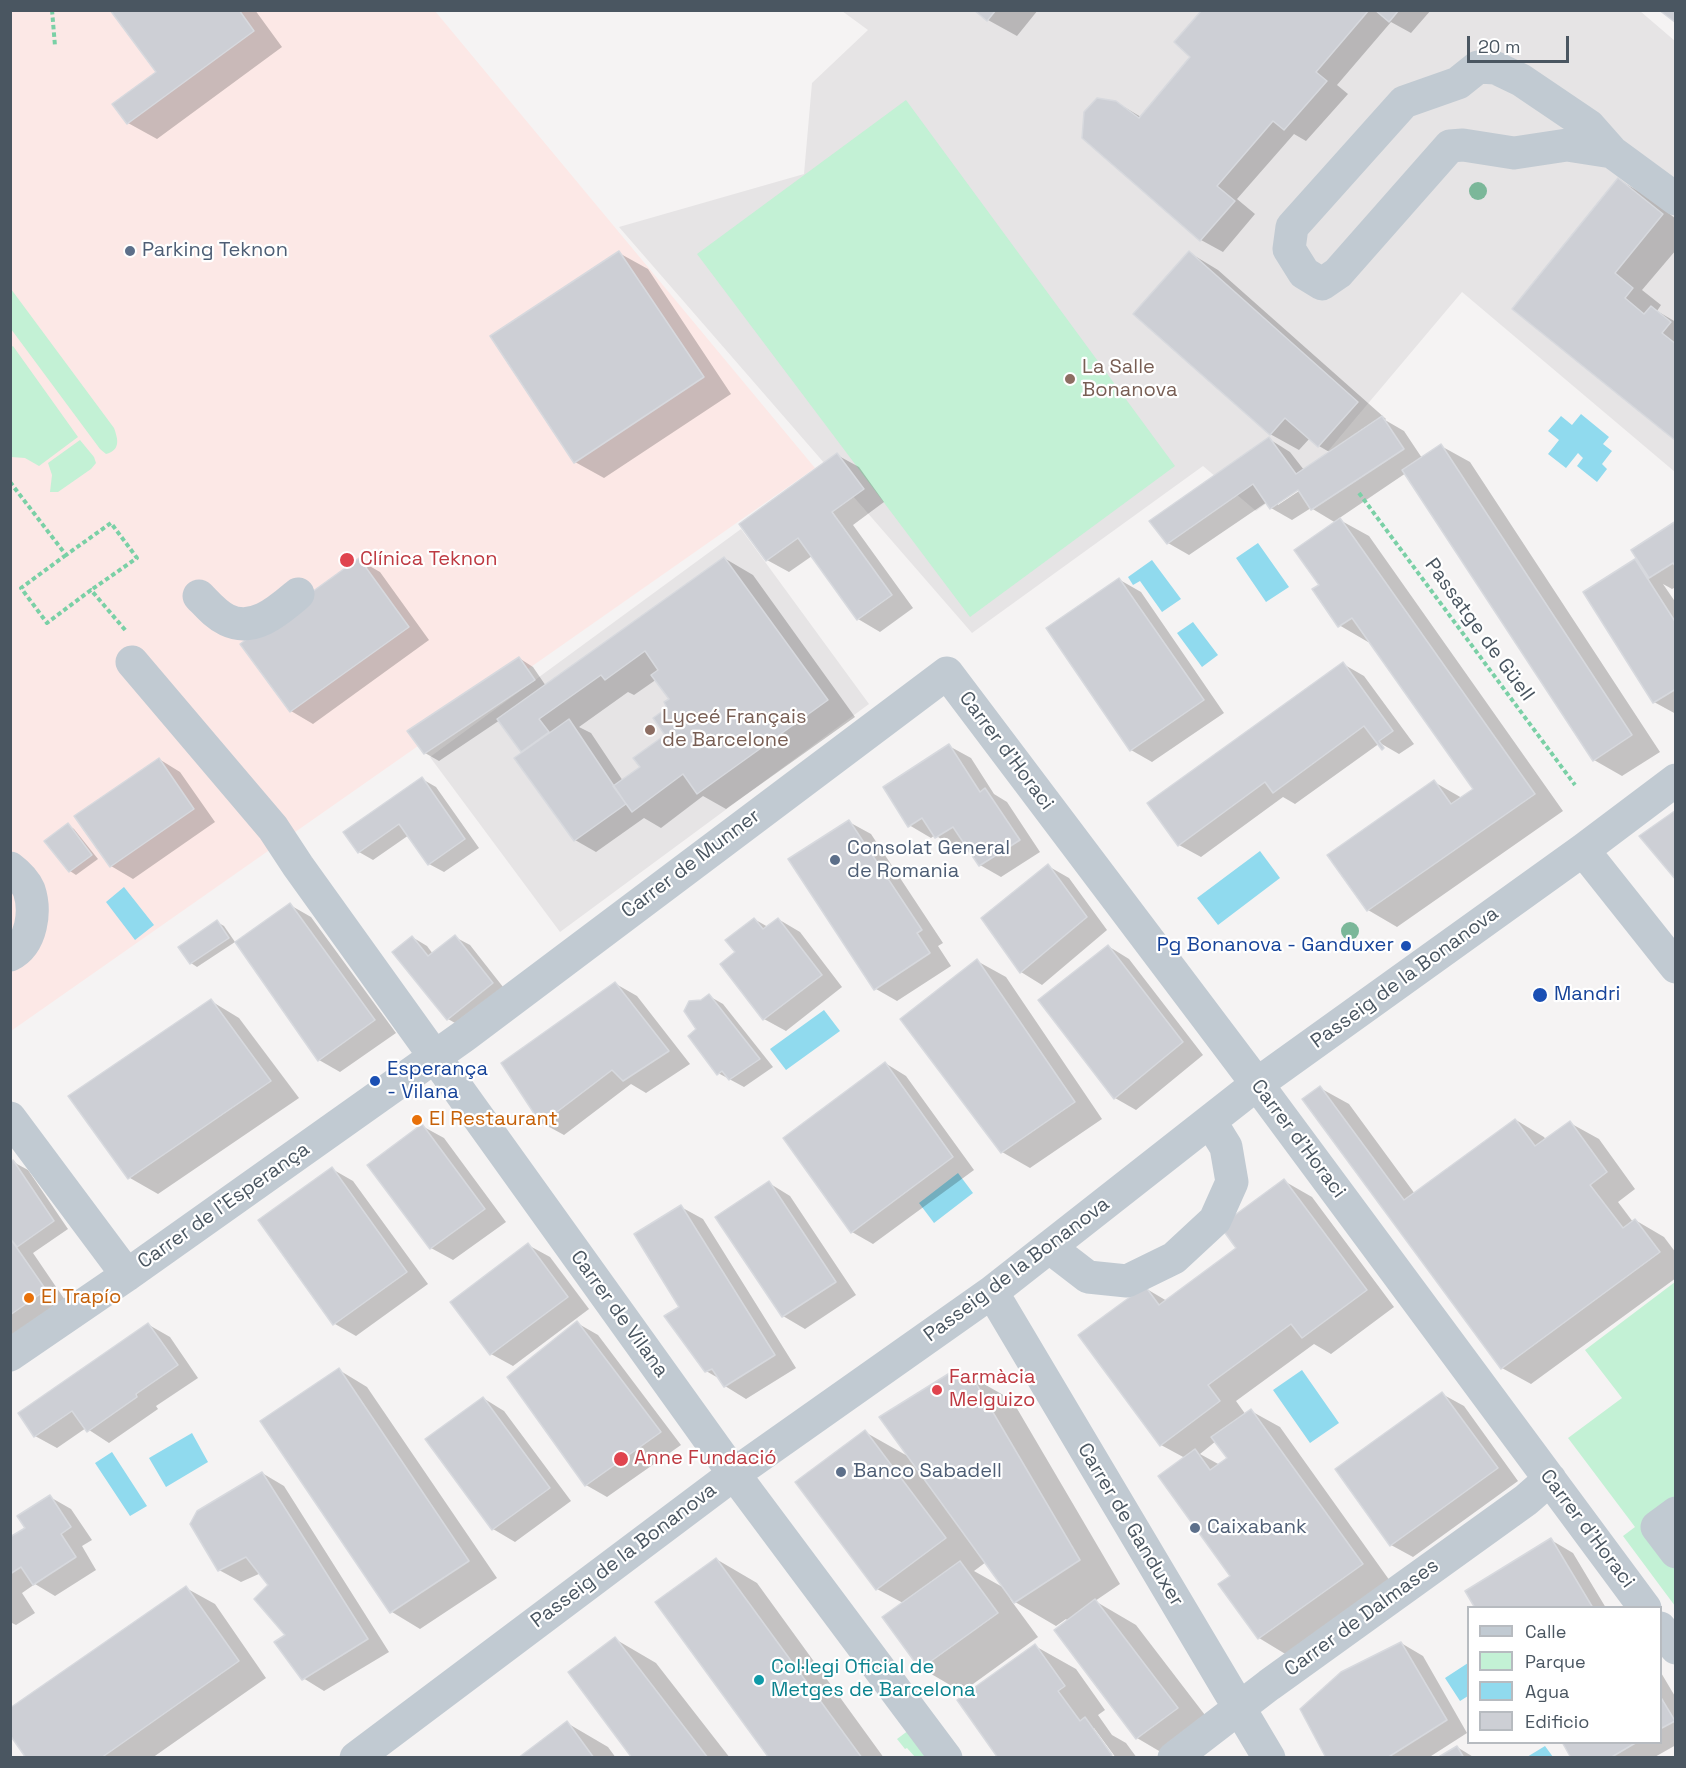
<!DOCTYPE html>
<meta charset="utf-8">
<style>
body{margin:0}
#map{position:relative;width:1686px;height:1768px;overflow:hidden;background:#f5f3f3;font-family:"Space Grotesk",sans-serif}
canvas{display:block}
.frame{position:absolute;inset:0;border:12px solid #4a5661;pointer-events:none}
.legend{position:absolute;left:1467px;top:1606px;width:195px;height:138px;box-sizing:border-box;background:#fff;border:2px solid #b7bbc0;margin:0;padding:8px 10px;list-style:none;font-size:18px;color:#4a5661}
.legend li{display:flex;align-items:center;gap:12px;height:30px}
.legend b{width:30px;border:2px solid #b7bbc0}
.scale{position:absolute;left:1467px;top:36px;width:102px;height:27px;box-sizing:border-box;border:3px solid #4a5661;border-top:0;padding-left:8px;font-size:18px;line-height:21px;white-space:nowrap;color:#4a5661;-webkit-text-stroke:4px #fff;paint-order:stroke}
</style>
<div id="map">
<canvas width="1686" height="1768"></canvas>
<div class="frame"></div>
<ul class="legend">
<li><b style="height:8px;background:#c1cad2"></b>Calle</li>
<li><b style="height:16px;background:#c3f1d5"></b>Parque</li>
<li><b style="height:16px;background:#90daee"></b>Agua</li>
<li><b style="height:16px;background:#cdcfd5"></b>Edificio</li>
</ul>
<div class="scale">20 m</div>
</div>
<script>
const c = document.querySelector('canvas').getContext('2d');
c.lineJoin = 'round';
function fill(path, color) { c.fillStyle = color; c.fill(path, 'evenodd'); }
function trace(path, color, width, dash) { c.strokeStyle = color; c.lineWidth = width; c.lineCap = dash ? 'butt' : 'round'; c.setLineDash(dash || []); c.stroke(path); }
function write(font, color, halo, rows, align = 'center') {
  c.font = font + ' "Space Grotesk",sans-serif'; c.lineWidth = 4.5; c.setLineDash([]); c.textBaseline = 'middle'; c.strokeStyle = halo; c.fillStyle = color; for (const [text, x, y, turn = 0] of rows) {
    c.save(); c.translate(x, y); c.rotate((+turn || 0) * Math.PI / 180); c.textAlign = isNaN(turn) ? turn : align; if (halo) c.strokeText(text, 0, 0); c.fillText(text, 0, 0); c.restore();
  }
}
fill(new Path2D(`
 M842,11H1640L1675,41V472L1462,292L1312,470L1256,511L1203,466L972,633L619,227L804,174L812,83L868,30Z
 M741,529L869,704L560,932L430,757Z`), '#e6e4e5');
fill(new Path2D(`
 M11,11H435L815,468L11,1031Z`), '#fce8e6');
fill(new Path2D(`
 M906,100L1175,466L970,617L697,254Z
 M11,289L114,428C118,439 121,450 106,454L100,449L11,329Z
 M13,346L78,437L39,466L25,458L11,457L10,348Z
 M80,440L94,457L96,463L91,469L58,492H50L52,475L48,463Z
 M1675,1282V1606L1623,1536L1635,1527L1568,1438L1622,1398L1585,1350Z
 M909,1730L933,1757H915L907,1748L905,1749L897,1739Z`), '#c3f1d5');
fill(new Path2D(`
 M1581,414L1609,437L1603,444L1612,451L1602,464L1607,469L1597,482L1577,466L1583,458L1578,453L1566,468L1548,454L1559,440L1548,431L1561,416L1572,425Z
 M1258,543L1289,587L1266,602L1236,558Z
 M1152,560L1181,599L1162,612L1140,581L1133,585L1128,577Z
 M1193,622L1218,655L1202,667L1177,633Z
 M1260,851L1280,878L1218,925L1197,898Z
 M124,887L154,925L135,940L106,902Z
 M824,1010L840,1031L786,1070L770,1049Z
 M958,1173L973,1193L934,1223L919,1203Z
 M1302,1370L1339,1423L1310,1443L1273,1390Z
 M192,1433L208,1462L166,1487L149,1458Z
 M112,1452L147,1506L130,1516L95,1463Z
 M1468,1663V1696L1460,1701L1445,1678Z
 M1545,1746L1553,1757H1527Z`), '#90daee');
fill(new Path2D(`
 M112,10H255L282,47L157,139L128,123L158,72Z
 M977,10H1038L1017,36L988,20Z
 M1204,10H1431L1411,33L1391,22L1337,85L1348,94L1306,141L1294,134L1237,199L1255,214L1223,252L1201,240L1116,102L1141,117L1192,57Z
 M1619,180L1647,196L1676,219V250L1642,290L1661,305L1657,311L1676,322V439L1514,309Z
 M619,253L648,269L731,394L604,478L575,462Z
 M1190,253L1218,270L1386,419L1385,420L1404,431L1422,458L1441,446L1470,462L1660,752L1622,776L1594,760L1406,473L1338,519L1369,536L1563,811L1397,927L1368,910L1330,855L1434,782L1462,798L1475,789L1370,641L1368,642L1339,625L1321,585L1336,523L1311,508L1292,520L1271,508L1267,502L1189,555L1168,543L1269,439L1290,452L1304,470L1331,453L1319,446L1310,438L1299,450L1270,434ZM1303,484L1305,487L1278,505V502Z
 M837,455L859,467L884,502L853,525L913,608L880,632L858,619L812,556L789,572L767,560Z
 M1676,523V587L1672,589L1663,584L1676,603V714L1654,702L1635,561L1642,565Z
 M724,558L753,575L855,717L726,809L703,796L661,828L644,818L596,852L575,840L525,752L500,720L439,761L425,753L519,658L533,667L546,686ZM657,679L671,699L667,735L642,767L623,781L591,733L579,727L628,692L634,695Z
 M359,560L380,572L429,640L313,724L291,711L242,644Z
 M1120,580L1141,592L1224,713L1152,762L1131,750Z
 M1343,664L1364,676L1414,744L1399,754L1380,743L1295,804L1283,797L1201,857L1179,845Z
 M949,746L971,758L994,794L1007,802L1040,852L1001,877L980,865L966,844L958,850L935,835L931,838L909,825Z
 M159,759L180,772L215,822L133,879L111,866Z
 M422,779L436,787L479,848L444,872L429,864L409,835L373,860L359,852Z
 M849,822L871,834L943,943L938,946L951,966L897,1001L876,989Z
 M68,825L74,829L98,859L76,875L70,871Z
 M1048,866L1069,878L1107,930L1042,985L1021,972L983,918Z
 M290,905L311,917L396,1033L340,1072L319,1060Z
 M754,919L768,927L778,919L800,932L842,987L786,1031L764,1019L737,952Z
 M217,922L224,926L235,942L197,967L191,963Z
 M412,937L427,946L433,954L455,937L470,945L507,992L462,1027L448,1019Z
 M1108,946L1129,959L1203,1055L1136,1110L1115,1098Z
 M977,961L1006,977L1102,1119L1030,1168L1002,1152Z
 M616,984L637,996L690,1064L646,1093L631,1084L564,1135L542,1123Z
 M709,996L723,1004L773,1067L744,1087L718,1073L698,1029L702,1001Z
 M211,1001L239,1018L299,1098L158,1194L130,1178Z
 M885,1063L906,1076L974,1170L873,1244L852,1232Z
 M1320,1088L1349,1104L1415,1194L1516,1120L1544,1137L1546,1140L1570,1123L1599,1139L1635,1189L1618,1202L1633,1222L1635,1220L1664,1237L1676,1253V1278L1531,1384L1502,1368Z
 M422,1126L444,1138L506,1222L453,1260L431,1248Z
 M10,1158L17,1164L28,1170L68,1229L33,1253L67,1303L10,1342Z
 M332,1169L353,1181L428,1284L356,1336L335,1324Z
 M1284,1181L1312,1197L1394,1307L1331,1354L1314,1344L1236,1401L1246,1415L1251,1411L1280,1427L1390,1581L1287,1655L1259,1638L1232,1577L1185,1458L1161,1445L1145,1288L1167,1301L1239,1248ZM1216,1441L1229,1458L1220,1465L1200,1454Z
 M769,1183L790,1196L856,1295L805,1329L783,1316L717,1217Z
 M681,1207L703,1219L796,1368L746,1399L725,1386L720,1379L706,1371Z
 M528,1245L550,1257L589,1309L513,1366L491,1354Z
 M577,1323L598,1335L681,1445L607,1497L586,1485Z
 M149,1325L170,1337L198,1378L156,1406L158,1409L109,1443L86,1428L57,1448L35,1436Z
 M339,1370L367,1387L497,1578L420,1629L392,1612L262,1421Z
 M970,1376L1012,1400L1120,1584L1095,1601L1136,1625L1218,1732L1171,1758L1137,1738L1056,1630L1068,1621L1066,1619L1056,1626L1010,1599L1038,1637L962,1692L921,1668L903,1603L877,1589L865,1432L911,1458ZM986,1562L1006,1589L974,1571Z
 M1442,1394L1464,1406L1518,1481L1413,1557L1391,1545Z
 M483,1398L504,1411L571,1501L515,1542L493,1529L427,1439Z
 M262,1473L284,1486L389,1652L324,1691L303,1678L270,1585L261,1573L241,1582L219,1570Z
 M50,1497L71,1509L92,1540L82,1546L96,1570L55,1596L35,1584L22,1593L35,1613L16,1625L10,1622V1534L14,1536L27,1528Z
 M1551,1540L1573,1553L1606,1608H1477Z
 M716,1559L757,1583L884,1758H771Z
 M186,1588L215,1604L266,1678L152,1758H28Z
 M615,1639L656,1663L730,1758H634Z
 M1401,1643L1423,1656L1467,1733L1428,1758H1328Z
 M1035,1646L1076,1669L1105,1710L1098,1715L1112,1735L1126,1743L1137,1758H1116L1094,1728H1091L1112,1758H1000Z
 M1660,1671L1676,1698V1745L1653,1758H1573L1564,1742H1660Z
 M567,1723L608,1747L616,1758H521Z
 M1457,1747L1475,1758H1440Z`), '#0003');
const building = new Path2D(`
 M110,10H239L254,31L127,124L112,104L156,72Z
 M974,10H996L987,21Z
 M1202,10H1369L1316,72L1327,81L1284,130L1273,121L1217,186L1235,201L1200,241L1082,138L1084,112L1097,98L1116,101L1139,118L1190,57L1174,42Z
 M1375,10H1399L1389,22Z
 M1659,10H1676V23Z
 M1618,178L1663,214L1615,273L1633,288L1625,298L1644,314L1651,306L1671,322L1662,333L1676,344V441L1512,309Z
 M619,251L704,377L574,463L490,336Z
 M1189,251L1358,402L1318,447L1285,418L1270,435L1133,314Z
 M1382,416L1404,449L1311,510L1298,490L1270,509L1253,484L1167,544L1149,521L1269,437L1296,474Z
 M1441,444L1632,735L1593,761L1402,470Z
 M837,453L864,489L832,512L892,595L857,620L798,538L766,561L739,524Z
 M1340,518L1535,794L1367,911L1327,855L1434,780L1451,804L1473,789L1352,618L1338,627L1312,589L1319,585L1294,550Z
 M1676,521V567L1673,563L1649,578L1631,550Z
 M724,557L828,700L697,794L683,774L632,812L613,786L640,767L633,758L665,735L653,718L667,708L664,702L669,699L651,675L658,670L645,651L605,680L601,675L539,719L549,732L521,752L497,719Z
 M359,558L409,627L290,712L240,644Z
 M1635,559L1676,623V689L1653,703L1583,592Z
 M1119,578L1204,700L1130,751L1046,628Z
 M519,657L535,680L424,754L407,731Z
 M1343,662L1393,731L1379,741L1384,748L1382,750L1364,726L1273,793L1265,782L1178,846L1147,803Z
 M569,719L626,804L574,841L514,758Z
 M949,744L980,792L985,788L1020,840L979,866L953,827L935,838L922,818L908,827L883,787Z
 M159,758L194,809L110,867L74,816Z
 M422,777L465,839L428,865L399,824L358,853L343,832Z
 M1676,810V880L1639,836Z
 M849,820L922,930L917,933L930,953L874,990L788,859Z
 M68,823L92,855L69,872L44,841Z
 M1048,864L1087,917L1020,973L981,918Z
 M290,903L375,1020L318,1061L235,942Z
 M754,918L763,929L778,918L822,975L763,1020L720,964L735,952L725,940Z
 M217,920L229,938L190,964L178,947Z
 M455,935L493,983L447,1020L392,952L412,936L428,956Z
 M1108,945L1183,1042L1114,1099L1038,1000Z
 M977,959L1075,1102L1001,1153L900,1019Z
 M615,982L669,1051L623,1081L612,1070L541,1124L501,1063Z
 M709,994L760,1059L729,1080L722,1071L717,1075L688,1036L696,1029L684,1011L689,1001L701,1000Z
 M211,999L271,1081L128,1179L68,1096Z
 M885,1062L953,1157L851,1233L783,1138Z
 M1320,1086L1404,1200L1515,1119L1535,1146L1570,1121L1607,1172L1590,1185L1623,1228L1635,1219L1660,1252L1501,1369L1302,1099Z
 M422,1124L485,1209L430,1249L367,1165Z
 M13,1160L54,1221L17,1247L10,1238V1162Z
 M332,1167L407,1272L333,1325L258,1220Z
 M1284,1179L1367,1290L1302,1338L1291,1324L1208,1385L1220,1401L1160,1446L1078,1335L1145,1286L1159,1305L1236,1248L1220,1226Z
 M769,1181L836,1282L782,1317L715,1217Z
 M681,1205L775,1355L724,1387L712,1369L705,1372L664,1316L679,1307L634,1234Z
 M10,1238L46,1290L10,1315Z
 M528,1243L568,1297L490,1355L450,1302Z
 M577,1321L661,1432L585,1486L507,1377Z
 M148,1323L178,1365L136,1394L137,1397L87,1432L72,1411L34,1437L18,1413Z
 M339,1368L469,1561L390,1613L260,1421Z
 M953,1371L971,1375L1080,1560L1014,1603L879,1417Z
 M1442,1392L1498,1468L1390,1546L1335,1469Z
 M483,1397L550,1488L492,1530L425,1439Z
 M1251,1409L1363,1564L1258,1639L1218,1584L1230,1576L1158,1476L1195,1449L1210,1470L1227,1458L1211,1437Z
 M865,1430L946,1538L876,1590L795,1482Z
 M262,1472L368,1639L302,1680L274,1642L285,1635L254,1599L268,1585L246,1557L218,1571L190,1524L197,1511Z
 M50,1495L71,1527L61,1534L76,1557L33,1585L21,1567L10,1574V1537L25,1528L17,1516Z
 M1551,1538L1593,1608H1475L1465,1591Z
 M716,1558L862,1758H769L655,1602Z
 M960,1561L998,1613L920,1669L882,1617Z
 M186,1586L239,1661L101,1758H26L10,1735V1708Z
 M1095,1599L1178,1708L1136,1739L1054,1630Z
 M615,1637L708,1758H632L568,1672Z
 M1401,1642L1447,1720L1387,1758H1326L1300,1709L1341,1672Z
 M1035,1644L1065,1686L1058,1691L1080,1721L1085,1717L1112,1755L1108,1758H998L957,1700Z
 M1660,1696L1675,1721L1660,1729Z
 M567,1721L594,1758H518Z
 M1562,1742H1637L1610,1758H1571Z
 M1457,1746L1464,1758H1437Z`);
fill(building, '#cdcfd5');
trace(building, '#d7d9de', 1.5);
trace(new Path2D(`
 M52,10L55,46
 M10,482L66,555L111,523L137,558L91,590
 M1359,493L1575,785
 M66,555L21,588L47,623L91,590L126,631`), '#7ad0a6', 4, [4.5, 3]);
trace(new Path2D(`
 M1612,152L1567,145L1514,153L1463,145L1450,146L1338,273L1322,284L1304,273L1289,249L1292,227L1404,102L1458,83L1478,67L1496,68L1521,80L1589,126L1612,152L1676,199
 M199,596C207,604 216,615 227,620C254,633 279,610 298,594
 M132,662L273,828L298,866L734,1474L946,1758
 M1583,850L1676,967
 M10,868C18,874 25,881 29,890C36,911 32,944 10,955
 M10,1118L127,1275
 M1049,1247L1088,1277L1127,1281L1174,1258L1215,1220L1232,1182L1226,1147L1210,1121
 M992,1292L1269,1758
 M10,1355L127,1275L464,1036L947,673L1257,1084L1645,1608
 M1676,1513L1657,1527L1676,1552
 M1660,1628L1676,1648
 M356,1758L734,1474L992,1292L1257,1084L1583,850L1676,780
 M1174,1758L1269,1685L1526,1500L1550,1479`), '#c1cad2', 33);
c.fillStyle = '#7bb799';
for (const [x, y] of [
 [1478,191],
 [1350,931]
]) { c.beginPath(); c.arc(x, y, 9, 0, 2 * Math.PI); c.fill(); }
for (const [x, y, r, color] of [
 [130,251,6,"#5c6f8a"],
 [1070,379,6,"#8d6e63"],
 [347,560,8,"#e0444e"],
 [650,730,6,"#8d6e63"],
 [835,860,6,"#5c6f8a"],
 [1406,946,6,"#1a4fb4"],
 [1540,995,8,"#1a4fb4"],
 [375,1081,6,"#1a4fb4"],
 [417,1120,6,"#e8710a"],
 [29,1298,6,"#e8710a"],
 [937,1390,6,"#e0444e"],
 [621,1459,8,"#e0444e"],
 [841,1472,6,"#5c6f8a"],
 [1195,1528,6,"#5c6f8a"],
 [759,1680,6,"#0f9aa8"]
]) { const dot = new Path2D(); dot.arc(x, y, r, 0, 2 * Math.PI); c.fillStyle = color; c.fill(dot); trace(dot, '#fff', 2); }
write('20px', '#4e5e75', '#fff', [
 ["Parking Teknon",142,251],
 ["Consolat General",847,849],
 ["de Romania",847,872],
 ["Banco Sabadell",853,1472],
 ["Caixabank",1207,1528]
], 'left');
write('20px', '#785e54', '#fff', [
 ["La Salle",1082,368],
 ["Bonanova",1082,391],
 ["Lyceé Français",662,718],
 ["de Barcelone",662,741]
], 'left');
write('20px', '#be3a42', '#fff', [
 ["Clínica Teknon",360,560],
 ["Farmàcia",949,1378],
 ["Melguizo",949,1401],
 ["Anne Fundació",634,1459]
], 'left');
write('20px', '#4a5661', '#fff', [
 ["Passatge de Güell",1479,630,54],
 ["Carrer d'Horaci",1006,751,53],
 ["Carrer de Munner",691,864,-37],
 ["Passeig de la Bonanova",1405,978,-36],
 ["Carrer d'Horaci",1298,1139,53],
 ["Carrer de l'Esperança",224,1206,-35],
 ["Passeig de la Bonanova",1017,1270,-37],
 ["Carrer de Vilana",619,1314,54],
 ["Carrer de Ganduxer",1130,1525,59],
 ["Carrer d'Horaci",1587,1529,53],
 ["Passeig de la Bonanova",624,1556,-37],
 ["Carrer de Dalmases",1362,1618,-36]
]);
write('20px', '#164399', '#fff', [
 ["Pg Bonanova - Ganduxer",1394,946,"right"],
 ["Mandri",1554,995],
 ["Esperança",387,1070],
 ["- Vilana",387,1093]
], 'left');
write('20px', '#c56008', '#fff', [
 ["El Restaurant",429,1120],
 ["El Trapío",41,1298]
], 'left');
write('20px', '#0d838f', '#fff', [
 ["Col·legi Oficial de",771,1668],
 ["Metges de Barcelona",771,1691]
], 'left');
</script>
